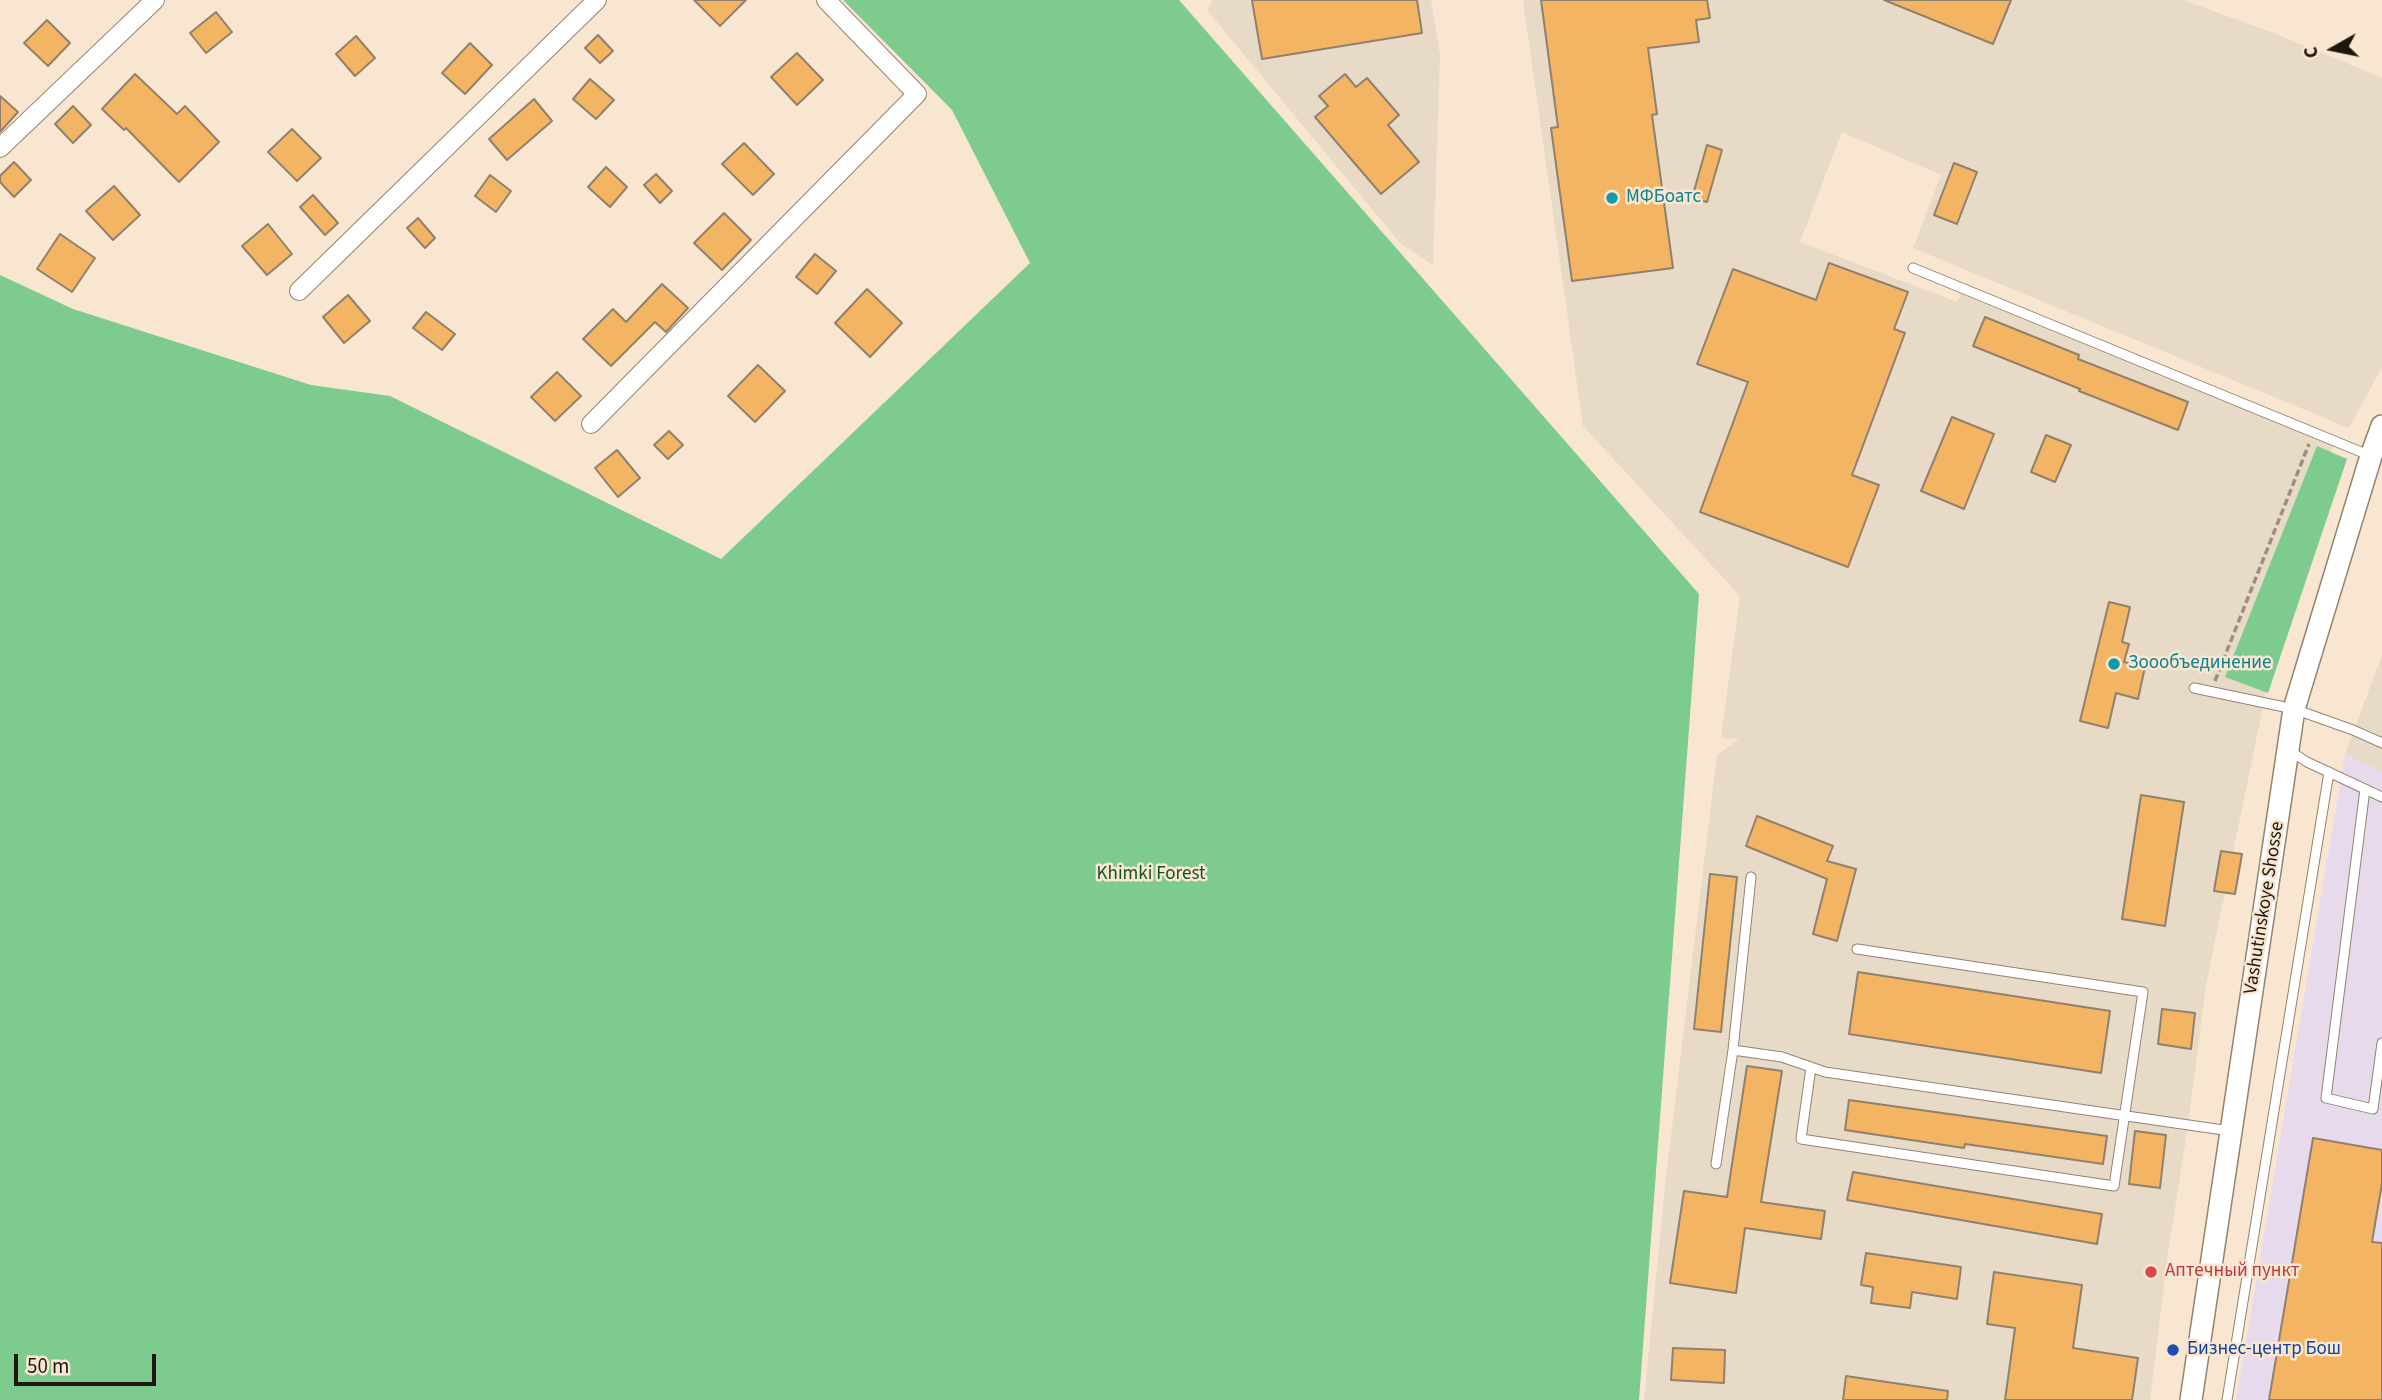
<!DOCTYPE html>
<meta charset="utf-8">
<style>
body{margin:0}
#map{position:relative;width:2382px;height:1400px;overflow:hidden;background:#f9e6d0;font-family:"Source Sans 3",sans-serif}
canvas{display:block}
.north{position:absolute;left:2298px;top:14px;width:70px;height:70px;-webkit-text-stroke:5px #f9e6d0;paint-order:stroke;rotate:261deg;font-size:19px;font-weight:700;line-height:28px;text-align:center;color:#1e170f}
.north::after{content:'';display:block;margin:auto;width:24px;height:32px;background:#1e170f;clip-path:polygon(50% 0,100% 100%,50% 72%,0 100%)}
.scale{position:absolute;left:14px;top:1354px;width:142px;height:32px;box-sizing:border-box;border:4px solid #1e170f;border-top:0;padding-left:9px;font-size:21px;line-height:24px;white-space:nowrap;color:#1e170f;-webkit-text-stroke:5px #f9e6d0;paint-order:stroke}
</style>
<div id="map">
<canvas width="2382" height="1400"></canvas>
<div class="north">С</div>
<div class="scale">50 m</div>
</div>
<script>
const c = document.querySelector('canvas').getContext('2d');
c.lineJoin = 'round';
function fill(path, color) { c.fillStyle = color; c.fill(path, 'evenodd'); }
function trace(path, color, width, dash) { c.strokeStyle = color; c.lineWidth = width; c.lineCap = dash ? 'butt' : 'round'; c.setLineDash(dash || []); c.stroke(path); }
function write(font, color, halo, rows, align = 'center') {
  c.font = font + ' "Source Sans 3",sans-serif'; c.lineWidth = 5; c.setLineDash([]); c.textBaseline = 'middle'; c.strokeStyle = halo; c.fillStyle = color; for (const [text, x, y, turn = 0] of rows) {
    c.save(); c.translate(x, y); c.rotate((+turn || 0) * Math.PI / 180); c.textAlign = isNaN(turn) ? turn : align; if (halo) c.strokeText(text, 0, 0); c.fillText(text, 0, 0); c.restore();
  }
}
fill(new Path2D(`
 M2345,754L2382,772V1400H2236Z`), '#e8daed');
fill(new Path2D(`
 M1213,0H1431L1440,55L1433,265L1400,243L1207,10Z
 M1523,0H2183L2279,35L2382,78V367L2349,428L1913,248L1941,175L1842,132L1800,242L1957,302L1961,294L2334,446L2304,506L2206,985L2188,1125L2168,1253L2150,1400H1644L1666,1177L1717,755L1739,739L1721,738L1740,596L1583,426Z
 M2382,655V772L2345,754Z`), '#e7dac6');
fill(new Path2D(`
 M843,0H1179L1699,594L1639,1400H0V275L73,309L311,385L390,396L721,559L1030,263L952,110Z
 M2317,446L2347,459L2268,693L2225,677Z`), '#7ecb90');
const building = new Path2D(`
 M694,0H746L720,26Z
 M1252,0H1417L1422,33L1262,59Z
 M1541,0H1707L1710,18L1696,20L1699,42L1648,48L1657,114L1652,115L1673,268L1572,281L1551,128L1558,127Z
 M1884,0H2011L1993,44Z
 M216,12L232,32L206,53L190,33Z
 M47,20L70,43L48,66L24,43Z
 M598,35L613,51L600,63L585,48Z
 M356,36L375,58L355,76L336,54Z
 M470,43L492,65L465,94L442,73Z
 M797,53L823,80L797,105L771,77Z
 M135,74L177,114L185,106L219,142L179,182L126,128L124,130L102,109Z
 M1345,74L1356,87L1367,78L1399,115L1388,125L1419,162L1381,194L1315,117L1328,106L1319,96Z
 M590,79L614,100L596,119L573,99Z
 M0,96L18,112L0,132Z
 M534,99L552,121L507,160L489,139Z
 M73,106L91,125L73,143L55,124Z
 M292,129L321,158L297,181L268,152Z
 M744,143L774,174L753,195L722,164Z
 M1707,145L1722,150L1707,202L1692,198Z
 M14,162L31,180L14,197L0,182V176Z
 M1954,163L1977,172L1957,224L1934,215Z
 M606,167L627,187L610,207L588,187Z
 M656,174L672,191L660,203L644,185Z
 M490,175L511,191L496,212L475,196Z
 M114,186L140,215L113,240L86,211Z
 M313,195L338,223L325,235L300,207Z
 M724,213L751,240L722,270L694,243Z
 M418,218L435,238L425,248L407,228Z
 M268,224L292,254L267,275L242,246Z
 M60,234L95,258L72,292L37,269Z
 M815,254L836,271L817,294L796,277Z
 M1829,263L1908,292L1894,329L1905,333L1852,475L1879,485L1848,567L1700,512L1748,382L1697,364L1733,269L1816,300Z
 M662,284L688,308L666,332L655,322L611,366L583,339L613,309L626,322Z
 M867,289L902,323L870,357L835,323Z
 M348,295L370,321L344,343L323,317Z
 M426,312L455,334L442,350L413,328Z
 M1985,317L2079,355L2078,359L2188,402L2178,430L2079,391L2080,389L1973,346Z
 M758,365L785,391L755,422L728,396Z
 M557,372L581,396L555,421L531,397Z
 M1952,417L1994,434L1964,509L1921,491Z
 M669,431L683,445L668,459L654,445Z
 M2046,435L2071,445L2055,482L2031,472Z
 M617,450L640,478L618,497L595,468Z
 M2109,602L2130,607L2122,642L2129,644L2124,662L2145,667L2138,699L2116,693L2108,728L2080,721Z
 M2141,795L2184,802L2165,926L2122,919Z
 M1757,816L1833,846L1827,861L1856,869L1837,941L1813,934L1827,879L1746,846Z
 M2221,851L2242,854L2235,894L2214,891Z
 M1710,874L1737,877L1721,1032L1694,1029Z
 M1858,972L2110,1011L2101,1073L1849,1034Z
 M2162,1009L2195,1013L2191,1049L2158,1044Z
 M1747,1066L1782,1071L1761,1202L1825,1211L1821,1239L1745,1228L1736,1293L1670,1283L1684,1191L1727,1197Z
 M1849,1100L2107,1136L2103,1164L1965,1144L1964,1148L1845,1130Z
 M2135,1131L2166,1135L2160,1188L2129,1184Z
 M2313,1138L2382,1150V1183L2372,1242L2382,1243V1400H2269Z
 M1853,1172L2102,1214L2097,1244L1847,1200Z
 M1866,1253L1961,1267L1957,1299L1912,1292L1910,1308L1871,1303L1873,1287L1861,1285Z
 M1994,1272L2082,1285L2073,1348L2138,1358L2132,1400H2005L2015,1328L1987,1324Z
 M1673,1348L1725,1350L1724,1383L1671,1380Z
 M1846,1376L1948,1391L1947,1400H1843Z`);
fill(building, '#f3b563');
trace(building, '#91806c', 2);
const service = new Path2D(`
 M1913,268L2371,456
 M2194,688L2294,709L2353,730L2382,743
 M2290,751L2307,762L2382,797
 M2365,789L2326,1098L2373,1109L2382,1043
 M1733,1050L1751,877
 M1811,1067L1801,1139L2114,1186L2143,992L1857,949
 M1716,1164L1733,1050L1782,1057L1825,1072L2230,1131
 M2227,1400L2329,772`);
const minor = new Path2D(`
 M0,148L155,0
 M299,291L597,0
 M591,424L917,94L826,0`);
const tertiary = new Path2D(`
 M2191,1400L2294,709L2371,456L2382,426`);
trace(service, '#94836f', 11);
trace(minor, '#94836f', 20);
trace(tertiary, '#94836f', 24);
trace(new Path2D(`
 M2215,681L2309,444`), '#9d8f7f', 3.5, [7, 3.5]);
trace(service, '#fff', 9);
trace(minor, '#fff', 18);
trace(tertiary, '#fff', 21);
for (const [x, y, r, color] of [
 [1612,198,7,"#0f9aa8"],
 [2114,664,7,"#0f9aa8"],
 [2151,1272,7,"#e0444e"],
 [2173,1350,7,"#1a4fb4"]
]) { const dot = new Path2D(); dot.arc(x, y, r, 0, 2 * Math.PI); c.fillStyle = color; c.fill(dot); trace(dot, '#f9e6d0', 2.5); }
write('19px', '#0d838f', '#f9e6d0', [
 ["МФБоатс",1626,198],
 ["Зоообъединение",2128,664]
], 'left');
write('19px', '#145128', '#f9e6d0', [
 ["Khimki Forest",1151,875]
]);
write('19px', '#1e170f', '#f9e6d0', [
 ["Vashutinskoye Shosse",2265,908,-81]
]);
write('19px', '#be3a42', '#f9e6d0', [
 ["Аптечный пункт",2165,1272]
], 'left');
write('19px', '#164399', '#f9e6d0', [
 ["Бизнес-центр Бош",2187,1350]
], 'left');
</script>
